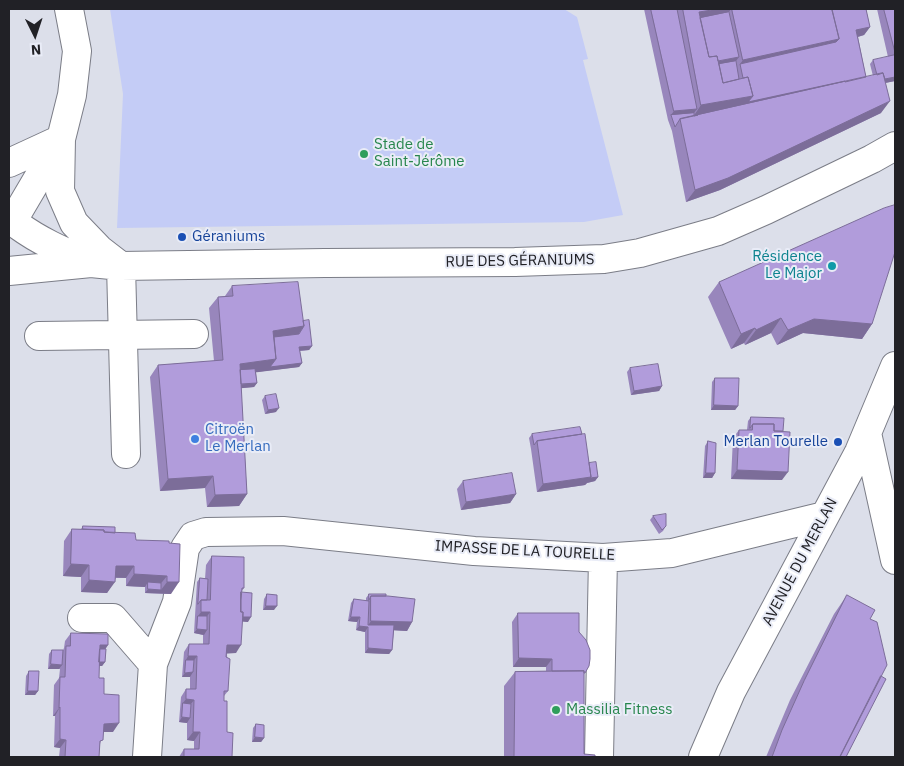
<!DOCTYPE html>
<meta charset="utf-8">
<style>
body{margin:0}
#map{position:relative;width:904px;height:766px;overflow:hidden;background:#dcdfea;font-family:"IBM Plex Sans",sans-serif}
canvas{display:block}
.frame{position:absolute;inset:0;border:10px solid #212126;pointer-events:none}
.north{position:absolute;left:10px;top:10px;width:50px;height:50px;-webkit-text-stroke:4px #e9ecf7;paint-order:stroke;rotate:176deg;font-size:14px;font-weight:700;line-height:20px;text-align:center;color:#212126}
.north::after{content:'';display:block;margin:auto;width:18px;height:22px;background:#212126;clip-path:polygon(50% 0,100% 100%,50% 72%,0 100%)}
</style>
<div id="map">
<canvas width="904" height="766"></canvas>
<div class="frame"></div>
<div class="north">N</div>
</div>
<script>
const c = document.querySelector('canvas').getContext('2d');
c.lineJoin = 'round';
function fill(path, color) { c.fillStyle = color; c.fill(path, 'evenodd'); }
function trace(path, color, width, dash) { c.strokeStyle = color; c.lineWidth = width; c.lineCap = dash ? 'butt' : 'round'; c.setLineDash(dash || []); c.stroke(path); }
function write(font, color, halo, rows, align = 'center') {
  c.font = font + ' "IBM Plex Sans",sans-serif'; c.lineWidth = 4; c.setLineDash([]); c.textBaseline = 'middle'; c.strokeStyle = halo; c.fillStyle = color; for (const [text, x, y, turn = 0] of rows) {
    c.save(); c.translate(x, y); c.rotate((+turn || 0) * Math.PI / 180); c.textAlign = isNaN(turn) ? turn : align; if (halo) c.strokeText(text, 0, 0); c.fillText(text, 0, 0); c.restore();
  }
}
fill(new Path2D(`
 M110,9H564L577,17L588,59L583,60L623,215L584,222L117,228L123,94Z`), '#c4ccf6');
const minor = new Path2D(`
 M61,139L60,191L74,223L99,249L121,266L126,454
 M9,163L61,139
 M18,212L61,139L72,95L77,51L69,9
 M19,226C41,242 65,252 90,263
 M9,271L91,263L121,266L325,263L515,262L604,259L640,253L718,231L766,210L872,159L895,146
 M39,336L194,334
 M867,433L895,560
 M82,618H113L153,664L147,757
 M153,664L177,602L185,548L193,536L206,532L283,531L474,551L603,558L672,553L824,516
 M599,757L603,558
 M703,757L731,692L859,452L895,366`);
trace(minor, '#7b7d87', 30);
trace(minor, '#fff', 28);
fill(new Path2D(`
 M644,9H866L870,27L864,35L858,37L866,77L873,76L870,64L873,60L888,57L877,9H895V81L885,83L881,113L720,190L686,202L672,131L668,120Z
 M719,282L872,324L862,339L803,333L777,345L771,333L745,345L744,343L731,349L708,297Z
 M232,286L303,321L312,346L309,350L300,351L302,363L299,367L256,372L257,383L254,387L241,388L247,494L239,506L207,507L205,488L160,491L150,377L158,365L214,361L209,308L218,297L225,296Z
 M630,368L662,386L659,391L631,395L627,372Z
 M715,378L738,406L735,410H711L712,382Z
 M265,396L276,412L265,414L262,400Z
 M751,417L782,480L731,479L733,438L739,430H747L748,421Z
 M532,434H582L589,463L598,477L595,481L587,483L585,485L537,492L531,449L529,438Z
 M708,441L715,473L712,478H703L705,446Z
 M463,481L516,494L510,503L461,510L457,489Z
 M653,516L666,526L663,531L659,534L650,520Z
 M83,526L115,533L136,540L169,543L171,594L145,593V587L126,586V578H116L107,593L81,592V577L63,576L64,541L72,529H81Z
 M212,556L244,588L241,592L248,622L242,621L236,653H227L228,691L224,696V701L227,732L232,757H179L184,749H194V741L187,740V723L179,722L181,697L186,689H190V676L182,677L184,652L189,644H203V635L194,633L197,582L200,578L205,579L206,565Z
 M267,594L274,610H263L264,599Z
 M369,594L386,596L412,622L407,631L394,630L392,650L389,654L365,653V632L356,630L357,622L348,621L351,603L354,599L366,601V598Z
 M847,595L870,619L881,676L846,757H766L790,700L834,614Z
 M518,613L579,632L584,674V754L595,757H504V686L515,672L546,671V667H513L512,622Z
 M71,633L106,649L105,662L102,666H99V678L104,694L113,732H103L100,744L99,757H59L60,748L54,747L55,716H53L54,685L59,678L60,669H48L49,654L52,650H63L64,648L65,641Z
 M29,671L38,691L35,695H25L26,676Z
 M256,724L264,738L261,742H252L253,728Z`), '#9886bc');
fill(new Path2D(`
 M718,9H731L723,21L696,26L699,12Z
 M870,27L864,35L850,39L856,30Z
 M839,39L830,51L740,64L734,72L743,60Z
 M739,57L733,65L705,64Z
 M895,77V81L875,85L878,81Z
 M845,81L839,89L691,120L701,105L753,96Z
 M890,101L881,113L720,190L686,202L695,190Z
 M697,109L691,117L671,115L674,111Z
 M781,318L771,333L745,345L756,330Z
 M814,319L872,324L862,339L803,333L777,345L788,330Z
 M304,326L296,338L268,342L273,331Z
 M755,328L744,343L731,349L741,334Z
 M312,346L309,350L296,351L299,347Z
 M276,359L302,363L299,367L235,375L240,364Z
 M257,383L254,387L233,389L236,385Z
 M662,386L659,391L631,395L634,391Z
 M714,405L738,406L735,410H711Z
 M279,408L276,412L265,414L268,410Z
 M737,470L788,472L782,480L731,479Z
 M706,473H715L712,478H703Z
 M213,476L205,488L160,491L168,479Z
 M591,477H598L595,481L587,483L585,485L537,492L543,484Z
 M247,494L239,506L207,507L215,495Z
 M516,494L510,503L461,510L466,502Z
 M71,564L89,565L81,577L63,576Z
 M116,566H134L126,578L108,577Z
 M134,574L167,576L158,587L148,582L145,587L126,586Z
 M89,580L115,582L107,593L81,592Z
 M167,582H179L171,594L145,593L148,589L161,590Z
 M266,606H277L274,610H263Z
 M201,612H210L204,621L198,616Z
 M238,616L251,617L248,622L235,621Z
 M351,617H360L357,622L348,621Z
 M371,621L412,622L407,631L368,629V627L365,632L356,630L359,626L367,627Z
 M197,629L207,630L204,635L194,633Z
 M100,645H108L103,653H97Z
 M227,645H241L236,653L221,654Z
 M368,648L392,650L389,654L365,653Z
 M188,656H197L191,665L186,660Z
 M519,658L552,659L546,667H513Z
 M97,662H105L102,666H94Z
 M51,664L62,665L59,669H48Z
 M193,672L190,677H182L185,673Z
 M28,691H38L35,695H25Z
 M186,699L194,700L188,708L183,703Z
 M60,707L55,716H53L59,708Z
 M182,717L190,718L187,723L179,722Z
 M119,723L113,732H98L104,724Z
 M193,732H200L194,741L187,740Z
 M255,737L264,738L261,742H252Z
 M60,739L66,740L60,748L54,747Z`), '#7c6d99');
const building = new Path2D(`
 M651,9H677L697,109L674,111Z
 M683,9H718L699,12L709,57L717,56L723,83L748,77L753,96L701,105Z
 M732,9H832L839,39L743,60Z
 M832,9H866L870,27L856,30L866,77L845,82V81L748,102L753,96L748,77L743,78L740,64L836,42L839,39Z
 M884,9H895V52Z
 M729,12L739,57L718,61L717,56L709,57L700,18Z
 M895,55V77L885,79L883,73L877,75L873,60Z
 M736,61L739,79L723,83L719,64Z
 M883,73L890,101L728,178L695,190L680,119Z
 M694,113V116L698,115L680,119L675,127L671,115Z
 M895,205V252L872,324L814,319L788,330L781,318L756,330L755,328L741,334L719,282L884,208Z
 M298,282L304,326L273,331L276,359L240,364L247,494L215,495L213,476L168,479L158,365L223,360L218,297L233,296L232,286Z
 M309,320L312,346L299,347L302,363L270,367L276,359L274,337L299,334L304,326L303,321Z
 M658,364L662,386L634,391L630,368Z
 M255,369L257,383L241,384L240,370Z
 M715,378H739L738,406L714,405Z
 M276,394L279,408L268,410L265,396Z
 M751,417L784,418L783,431H774V424H753L750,428Z
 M753,424H774V431L790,432L788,472L737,470L739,430H752Z
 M580,427L582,434L537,441L534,445L532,434Z
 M585,434L591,477L543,484L537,441Z
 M708,441L716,443L715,473H706Z
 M596,462L598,477L590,478L591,477L589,463Z
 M512,473L516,494L466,502L463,481Z
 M666,514V526L662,530L653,516Z
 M83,526L115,527V533L104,532V530L83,529Z
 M72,529L104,530V532L135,533L136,540L169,541V543L180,544L179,582H167V576L134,574V566H116L115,582L89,580V565L71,564Z
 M212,556L244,557V588H242L241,600V612H243L241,645H227L226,657L230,659L228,691H224V701H227V732L233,733L232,757H184V749H199L200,732H193L194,700L186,699V689H196L197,656H188L189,644H209L210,612H201V600H210Z
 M200,578L208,579L207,600H201L198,604Z
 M148,582L161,583V590L148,589Z
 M241,592L252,593L251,617H243V612H241Z
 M267,594L277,595V606H266Z
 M369,594H386V596H371L369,600Z
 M847,595L875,610L870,619L877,622L887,665L840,757H772L782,730L804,681Z
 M371,596H388L415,599L412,622L371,621Z
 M354,599L369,601L368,625H394L392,650L368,648V627L359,626L360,617H351Z
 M518,613H579V632L586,640L590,650V659L589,666L585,673H584V671H552V659L519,658Z
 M198,616H207V630L197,629Z
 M71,633L108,634V645H100L99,678H104V694L119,695V723L104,724L103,740L100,741L99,757H65L66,740L60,739V707L59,708L60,677H65L66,646H70Z
 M100,649H106L105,662H99Z
 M52,650H63L62,665L51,664Z
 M186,660H194L193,672L185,673Z
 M29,671H39L38,691H28Z
 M584,671V754L595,755V757H514L515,672Z
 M881,676L886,679L846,757H840Z
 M183,703L191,704L190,718L182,717Z
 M256,724L264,725V738L255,737Z`);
fill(building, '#b19cdb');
trace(building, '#7c6d99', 1);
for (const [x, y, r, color] of [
 [364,154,5,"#2e9e5b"],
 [182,237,5,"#1a4fb4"],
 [832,266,5,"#0f9aa8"],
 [195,439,5,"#3f7fe0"],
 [838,442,5,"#1a4fb4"],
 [556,710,5,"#2e9e5b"]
]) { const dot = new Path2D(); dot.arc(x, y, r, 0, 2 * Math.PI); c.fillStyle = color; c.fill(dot); trace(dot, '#e9ecf7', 2); }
write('15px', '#27864d', '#e9ecf7', [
 ["Stade de",374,145],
 ["Saint-Jérôme",374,162],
 ["Massilia Fitness",566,710]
], 'left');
write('15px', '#164399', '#e9ecf7', [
 ["Géraniums",192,237],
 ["Merlan Tourelle",828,442,"right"]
], 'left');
write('15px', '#0d838f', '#e9ecf7', [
 ["Résidence",822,257],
 ["Le Major",822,274]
], 'right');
write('15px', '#212126', '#e9ecf7', [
 ["RUE DES GÉRANIUMS",520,261,-1],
 ["IMPASSE DE LA TOURELLE",525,551,3],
 ["AVENUE DU MERLAN",800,562,-62]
]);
write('15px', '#366cbe', '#e9ecf7', [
 ["Citroën",205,430],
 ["Le Merlan",205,447]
], 'left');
</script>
